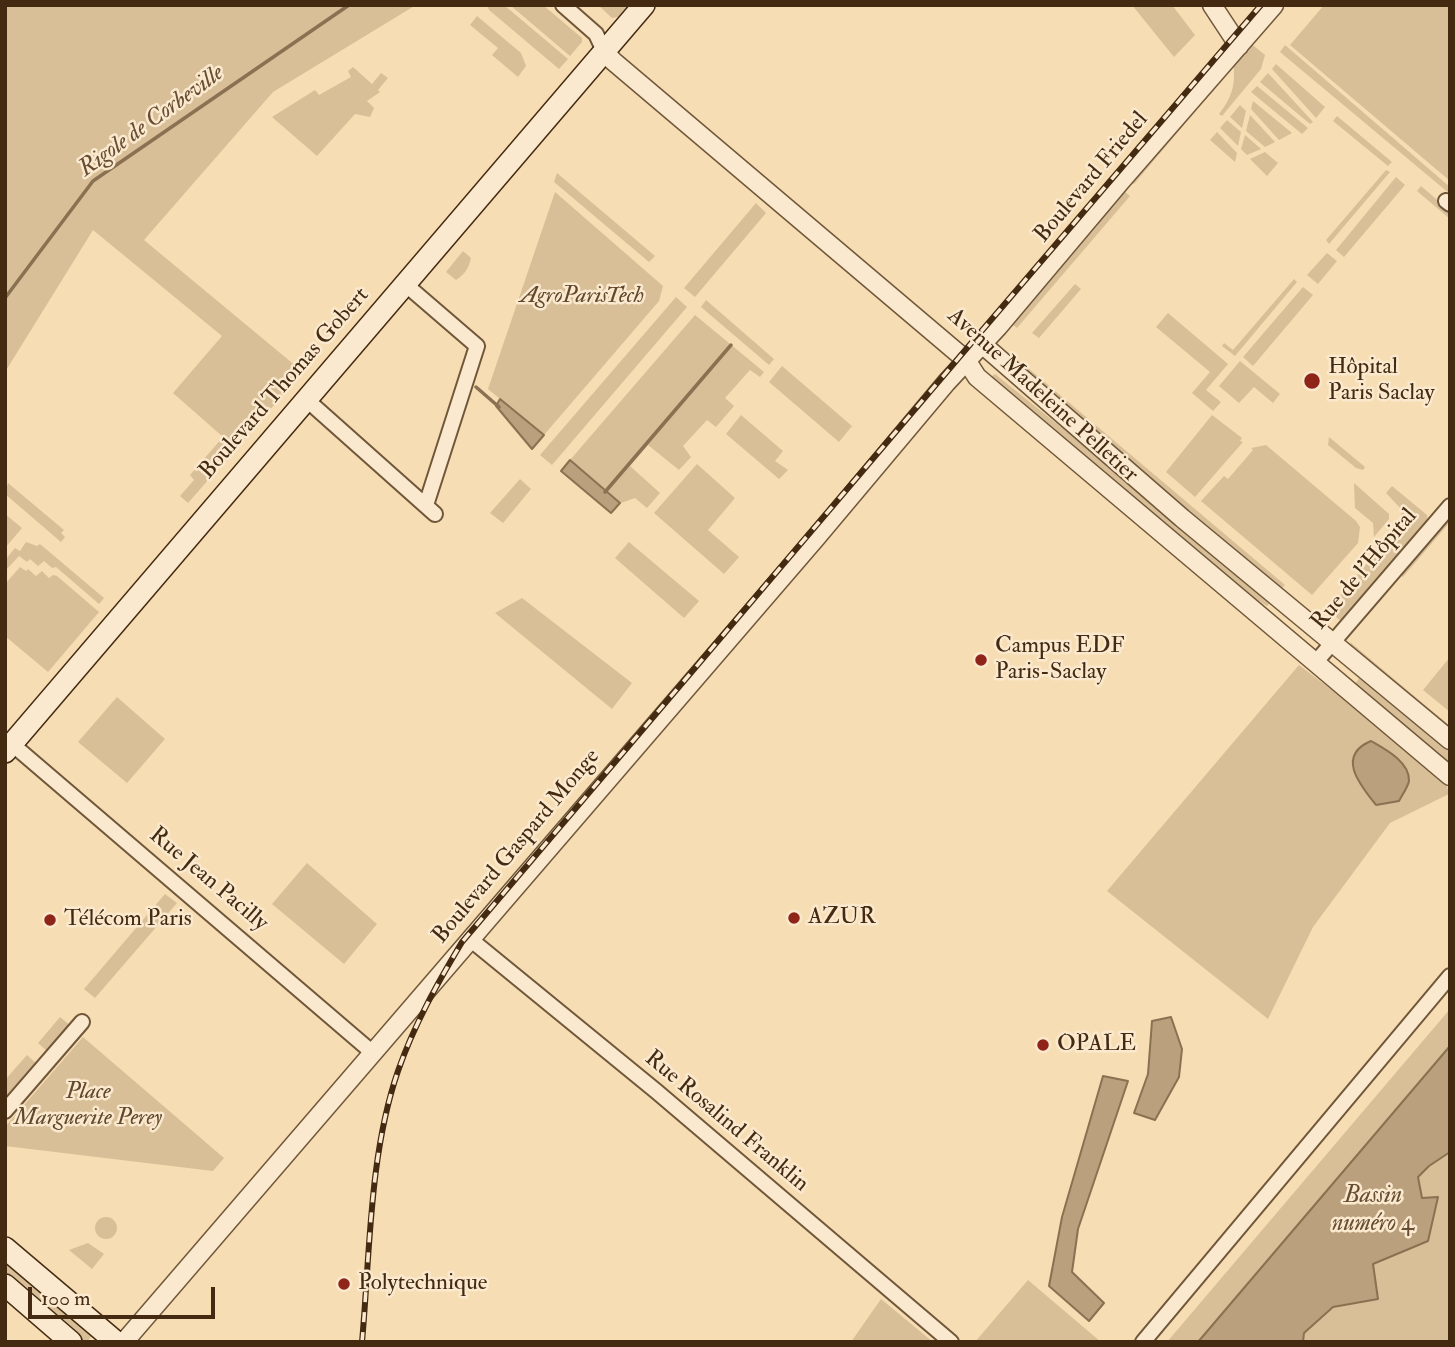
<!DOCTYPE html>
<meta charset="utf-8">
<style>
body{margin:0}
#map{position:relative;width:1455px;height:1347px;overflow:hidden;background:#f7ddb3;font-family:"IM FELL Double Pica",serif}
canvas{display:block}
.frame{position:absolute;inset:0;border:7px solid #432a11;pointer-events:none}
.scale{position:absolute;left:28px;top:1287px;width:187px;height:32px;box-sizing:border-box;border:4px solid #432a11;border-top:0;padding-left:9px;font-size:21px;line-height:24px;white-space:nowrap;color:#432a11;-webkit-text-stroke:5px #fae9ce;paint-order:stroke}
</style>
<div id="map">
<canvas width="1455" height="1347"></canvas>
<div class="frame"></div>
<div class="scale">100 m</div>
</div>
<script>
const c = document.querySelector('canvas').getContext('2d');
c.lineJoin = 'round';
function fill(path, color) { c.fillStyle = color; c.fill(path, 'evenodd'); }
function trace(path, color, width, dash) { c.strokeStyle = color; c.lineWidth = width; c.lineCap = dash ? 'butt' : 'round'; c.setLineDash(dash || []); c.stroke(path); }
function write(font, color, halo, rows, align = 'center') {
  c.font = font + ' "IM FELL Double Pica",serif'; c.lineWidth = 5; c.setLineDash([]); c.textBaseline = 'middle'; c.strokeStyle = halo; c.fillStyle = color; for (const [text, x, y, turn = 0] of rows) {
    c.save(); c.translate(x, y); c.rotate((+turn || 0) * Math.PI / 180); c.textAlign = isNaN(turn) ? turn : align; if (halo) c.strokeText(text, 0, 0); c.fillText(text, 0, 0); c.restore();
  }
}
fill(new Path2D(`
 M5,5H416L273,92L144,240L303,372L188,503L180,496L194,480L190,475L223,437L173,393L222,336L93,230L5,372Z
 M487,5H504L568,59L559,69L489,10Z
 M510,5H543L582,38V42L570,56Z
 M598,5H628L618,17L612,18Z
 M1132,5H1172L1195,35L1174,57Z
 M1324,5H1450V181L1290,45Z
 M477,16L521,53L526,66L518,77L492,55L498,48L470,25Z
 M1249,42L1265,55L1261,69L1222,116L1219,114C1233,96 1236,83 1233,61Z
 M1285,45L1450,187V194L1280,52Z
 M1276,64L1325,107L1316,118L1272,69Z
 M353,67L372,84L381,73L388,78L378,90L380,92L367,101L374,108L370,117L355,114L317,156L272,117L315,90L319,95L351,77L348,71Z
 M1268,73L1313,122L1310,124L1260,82Z
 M1257,86L1308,128L1302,134L1251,92Z
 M1253,101L1292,133L1279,140L1251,109Z
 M1240,105L1246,111L1242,128L1230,117Z
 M1190,110L1194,113L1134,184L1129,181Z
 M1250,115L1275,142L1265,147L1246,131Z
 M1337,116L1392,162L1388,166L1333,121Z
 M1227,120L1241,132L1238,146L1220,128Z
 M1217,132L1237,153L1235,162L1210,140Z
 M1245,135L1261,149L1247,155L1241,149Z
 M1265,152L1278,163L1267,176L1250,159Z
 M1386,170L1390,172L1329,244L1326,240Z
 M557,173L655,256L649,262L554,182Z
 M1396,177L1405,185L1344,257L1336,250Z
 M1421,186L1450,211V219L1417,191Z
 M1123,190L1130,196L1017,328L1013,325L1096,227L1101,216Z
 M555,192L663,286L659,301L544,435L488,389Z
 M756,203L766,213L695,297L684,288Z
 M463,251L471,258C469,268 464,275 456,280L446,272Z
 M1327,253L1337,261L1318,284L1307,275Z
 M1294,279L1297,282L1235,356L1222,346L1224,343L1233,350Z
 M1075,284L1081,289L1039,338L1032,333Z
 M1303,287L1313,295L1253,366L1243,357Z
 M676,297L687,307L552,465L540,455Z
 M706,300L774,359L769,365L701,307Z
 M1168,313L1228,364L1206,390L1221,402L1213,411L1192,393L1210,372L1156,327Z
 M695,315L764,372L760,377L750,370L725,398L734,406L716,427L707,420L683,446L691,457L679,470L648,445L630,466L660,493L647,508L635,498L621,503L570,460Z
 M1240,361L1280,394L1273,403L1254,387L1239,403L1219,386Z
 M782,366L852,426L839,442L769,382Z
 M1028,368L1285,585L1279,591L1024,373Z
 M995,374L1066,431L1091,446L1272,601L1267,606L1257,600L1170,527L1135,503L994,383L992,376Z
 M741,415L783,451L775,461L788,470L779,479L726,434Z
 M1212,415L1242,438L1240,441L1243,442L1195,497L1166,472Z
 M1329,437L1365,467L1363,470L1356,468L1328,445Z
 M1266,445L1356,521L1360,527L1358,543L1312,595L1201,501L1224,476L1228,479L1253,450L1251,448Z
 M697,464L735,498L708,530L739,557L724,574L654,513Z
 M520,479L531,489L503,523L490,513Z
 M8,483L64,530L61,533L65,537L61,542L5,494Z
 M1354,483L1389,514V519L1374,537L1373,523L1355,508Z
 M1392,486L1427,515L1428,522L1343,623L1328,610L1400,524L1402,510L1386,493Z
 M5,514L22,528L5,548Z
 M1450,516V522L1403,577L1400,575Z
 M26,542L37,546L40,544L104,598L99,604L56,567L52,568L44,561L38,566L30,559L27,562L19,556L5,571V560L15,548L20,551Z
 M629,542L699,601L684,618L615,558Z
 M20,567L26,571L28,569L36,576L42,571L49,578L53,575L57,576L99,612L48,672L5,636V584Z
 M522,598L632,683L612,709L495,613Z
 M1350,642L1450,726V735L1354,654Z
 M1450,657V712L1423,690Z
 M1299,665L1365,715L1446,783L1449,794L1390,823L1313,927L1268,1019L1107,891Z
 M1361,675L1450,750V770L1353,687Z
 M117,697L165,739L127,783L78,742Z
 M307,863L377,924L344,964L272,904Z
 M165,894L177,903L95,998L84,989Z
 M1450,1009V1342H1167Z
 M60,1017L71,1026L49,1053L38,1043Z
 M83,1037L224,1158L213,1171L5,1146V1127Z
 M27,1055L38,1065L5,1104V1080Z
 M95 1228a11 11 0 1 1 22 0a11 11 0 1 1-22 0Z
 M88,1243L104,1254L92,1269L69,1250Z
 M5,1257L95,1332L87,1342H77L5,1280Z
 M1028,1280L1101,1342H975Z
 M881,1299L933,1342H851Z`), '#d8bf97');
const water = new Path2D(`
 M500,399L544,435L532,449L496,406Z
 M570,460L620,503L611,513L561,471Z
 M1371,741C1385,749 1410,762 1409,781C1408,787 1402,795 1399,801L1376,805C1361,786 1335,756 1371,741Z
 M1171,1017L1182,1049L1179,1077L1155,1120L1134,1113L1148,1074L1152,1021Z
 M1450,1046V1152L1429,1166L1418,1177L1422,1198L1438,1197L1428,1241L1373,1264L1378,1299L1333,1307L1304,1333L1303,1342H1198Z
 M1103,1076L1128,1081L1078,1229L1072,1272L1104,1303L1089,1321L1049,1286L1062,1217Z`);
fill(water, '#baa07c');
trace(water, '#8a7151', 2);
trace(new Path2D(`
 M5,298L93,181L349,5
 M476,387L499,407
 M605,492L731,345`), '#8a7151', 3.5);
const minor = new Path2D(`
 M563,5L596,34L604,51
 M1446,201L1450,204
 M405,284L477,346L426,505
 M307,400L435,514
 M1315,663L1450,506
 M12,744L373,1053
 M470,939L656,1091L951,1342
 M5,1111L82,1022
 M1143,1342L1450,976`);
const tertiary = new Path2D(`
 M1212,5L1239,46
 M604,51L613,61L966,360L977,377L1450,776
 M982,344L1182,518L1450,740
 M124,1342L816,538L946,383L998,327L1121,181L1274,5`);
const secondary = new Path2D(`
 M5,752L644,5
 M5,1248L116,1342
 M5,1285L71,1342`);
trace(minor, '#70573a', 18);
trace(tertiary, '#70573a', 21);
trace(secondary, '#432a11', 24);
trace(minor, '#fae9ce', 14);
trace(tertiary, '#fae9ce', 18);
trace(secondary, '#fae9ce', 21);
const rail = new Path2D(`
 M362,1342C370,1254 369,1155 398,1071C414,1025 437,984 462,942L973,341L1261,5`);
trace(rail, '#432a11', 6);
trace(rail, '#fae9ce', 3.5, [10]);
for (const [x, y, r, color] of [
 [1312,381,9,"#8f2418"],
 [981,660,7,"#8f2418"],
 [794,918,7,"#8f2418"],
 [50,920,7,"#8f2418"],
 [1043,1045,7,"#8f2418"],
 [344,1284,7,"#8f2418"]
]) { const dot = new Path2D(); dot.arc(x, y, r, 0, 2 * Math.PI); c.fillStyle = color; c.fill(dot); trace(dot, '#fae9ce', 2.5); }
write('23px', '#432a11', '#fae9ce', [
 ["Boulevard Friedel",1092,178,-50],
 ["Boulevard Thomas Gobert",285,384,-49],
 ["Avenue Madeleine Pelletier",1042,396,42],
 ["Rue de l'Hôpital",1365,570,-50],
 ["Boulevard Gaspard Monge",517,847,-50],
 ["Rue Jean Pacilly",208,880,40],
 ["Rue Rosalind Franklin",726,1122,40]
]);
write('italic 23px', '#61482c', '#fae9ce', [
 ["AgroParisTech",582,297],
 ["Place",88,1093],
 ["Marguerite Perey",88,1119]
]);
write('23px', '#432a11', '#fae9ce', [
 ["Hôpital",1328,368],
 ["Paris Saclay",1328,394],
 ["Campus EDF",995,647],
 ["Paris-Saclay",995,673],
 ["AZUR",808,918],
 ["Télécom Paris",64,920],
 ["OPALE",1057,1045],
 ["Polytechnique",358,1284]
], 'left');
write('italic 24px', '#674d31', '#fae9ce', [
 ["Rigole de Corbeville",152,122,-36],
 ["Bassin",1373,1197],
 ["numéro 4",1373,1225]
]);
</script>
